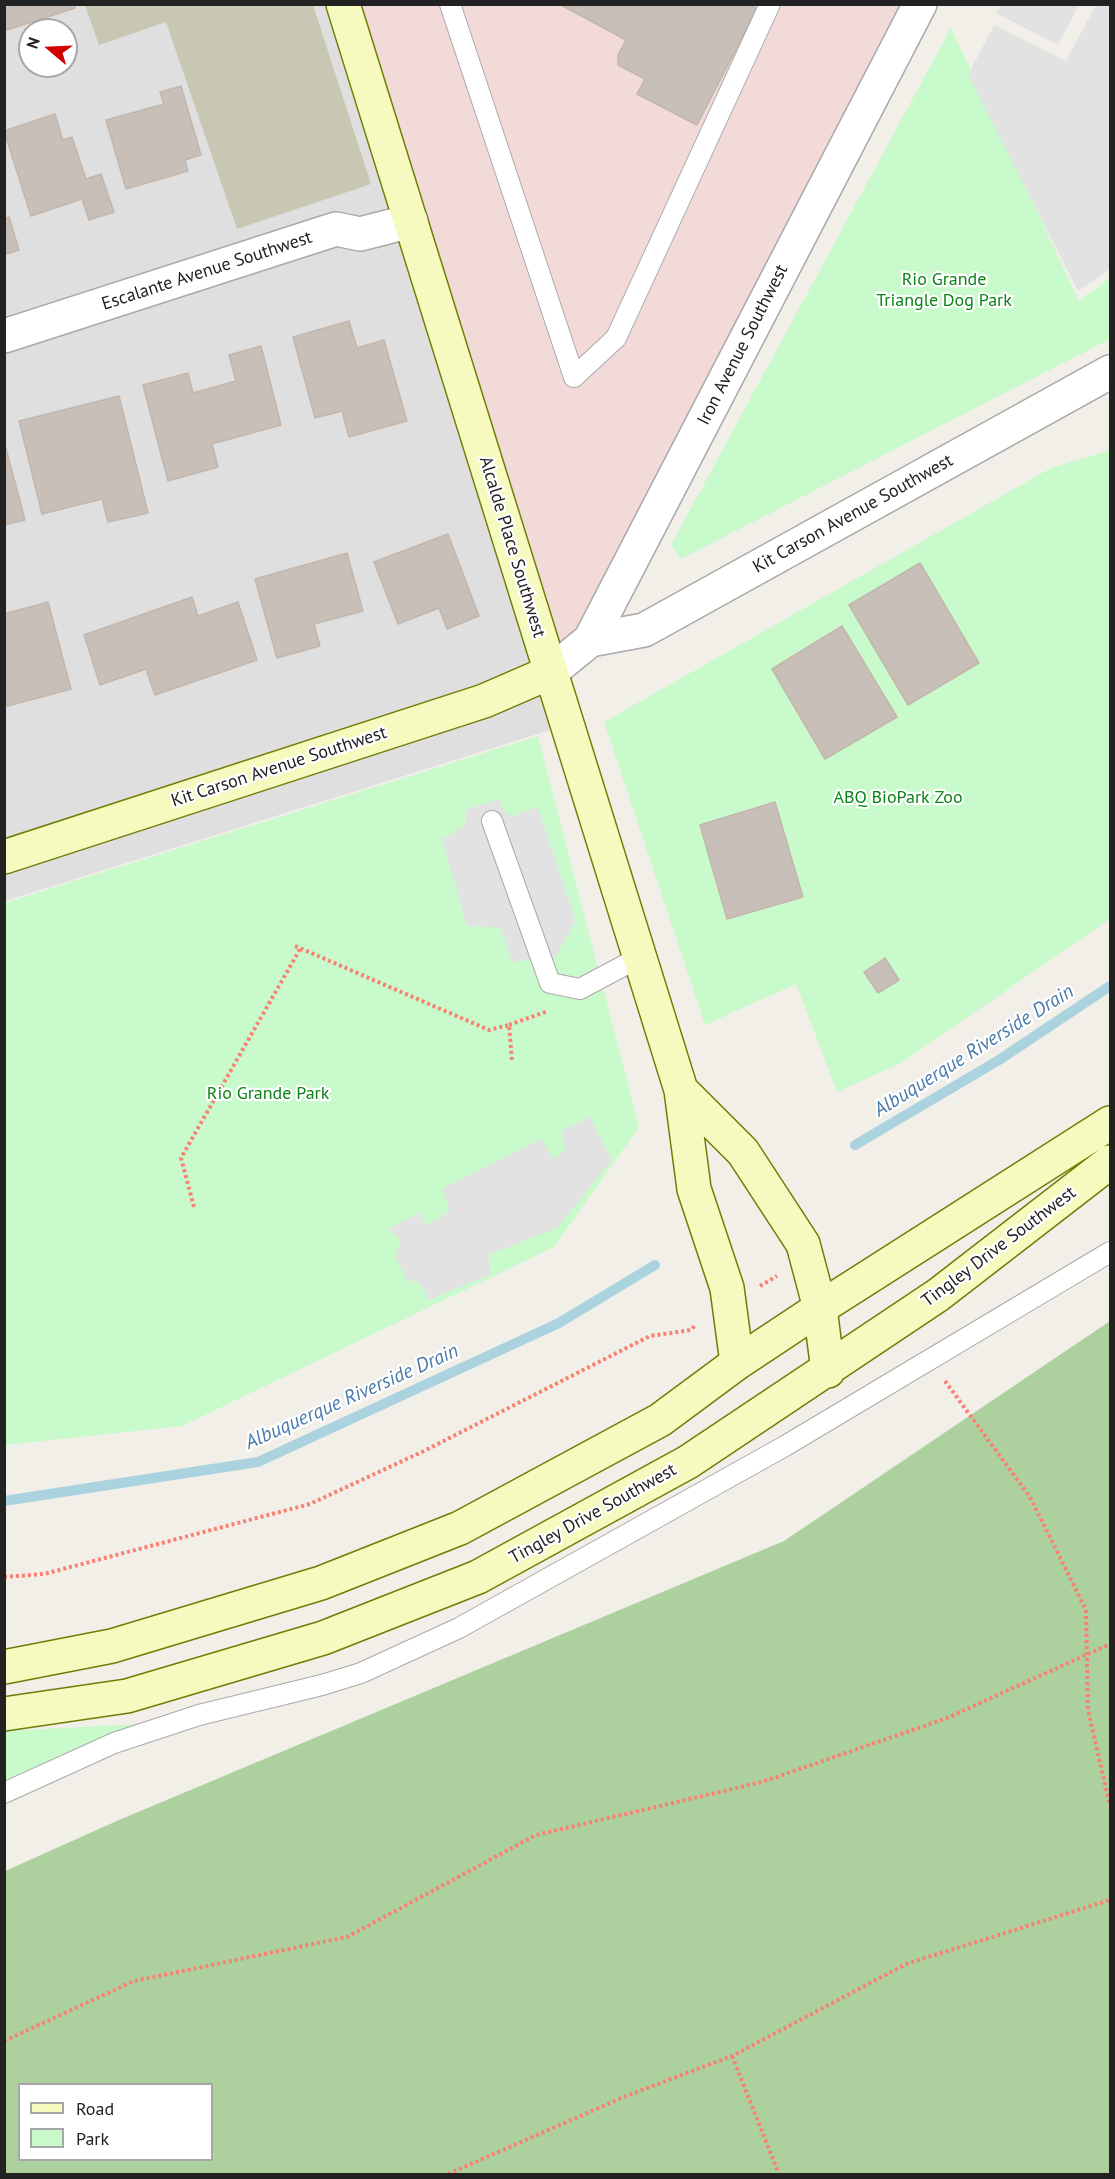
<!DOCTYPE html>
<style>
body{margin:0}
#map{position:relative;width:1115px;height:2179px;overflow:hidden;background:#f2efe9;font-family:"PT Sans",sans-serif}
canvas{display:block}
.frame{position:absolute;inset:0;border:6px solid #222;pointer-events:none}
.legend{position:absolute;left:18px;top:2083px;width:195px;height:78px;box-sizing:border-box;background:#fff;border:2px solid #a7a7a7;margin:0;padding:8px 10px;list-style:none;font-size:18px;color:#222}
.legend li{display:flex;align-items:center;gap:12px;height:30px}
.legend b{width:30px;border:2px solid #a7a7a7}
.north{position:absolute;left:18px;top:18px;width:60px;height:60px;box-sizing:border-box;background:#fff;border:2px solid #a7a7a7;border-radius:50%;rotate:289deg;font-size:16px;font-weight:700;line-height:24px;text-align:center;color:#222}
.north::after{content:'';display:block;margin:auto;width:21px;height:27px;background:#d40000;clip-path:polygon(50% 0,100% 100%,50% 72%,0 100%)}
</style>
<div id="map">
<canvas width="1115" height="2179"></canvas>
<div class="frame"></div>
<ul class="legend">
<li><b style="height:8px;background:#f7fabf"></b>Road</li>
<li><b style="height:16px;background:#c8facc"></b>Park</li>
</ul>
<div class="north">N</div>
</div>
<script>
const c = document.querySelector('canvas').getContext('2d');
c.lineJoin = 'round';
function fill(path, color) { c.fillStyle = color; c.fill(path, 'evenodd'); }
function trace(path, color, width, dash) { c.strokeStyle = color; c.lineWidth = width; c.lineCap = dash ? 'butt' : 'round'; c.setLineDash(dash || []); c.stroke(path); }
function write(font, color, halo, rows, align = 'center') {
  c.font = font + ' "PT Sans",sans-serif'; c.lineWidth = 4.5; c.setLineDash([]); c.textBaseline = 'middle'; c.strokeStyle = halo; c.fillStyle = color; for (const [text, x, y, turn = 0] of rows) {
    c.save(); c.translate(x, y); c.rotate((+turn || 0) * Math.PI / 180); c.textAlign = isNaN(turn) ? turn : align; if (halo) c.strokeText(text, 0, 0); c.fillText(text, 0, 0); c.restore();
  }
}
fill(new Path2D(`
 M5,5H338L563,726L5,901ZM30,30H66V66H30Z`), '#e0dfdf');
fill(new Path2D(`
 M343,5H920L590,640L551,672Z`), '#f2dad9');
fill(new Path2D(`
 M85,5H313L371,184L237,229L166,22L99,45Z`), '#c7c7b4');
fill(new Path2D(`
 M1110,1321V2174H5V1871L119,1820L784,1541ZM20,2084H212V2160H20Z`), '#add19e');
fill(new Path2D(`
 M951,28L1079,301L1110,278V339L681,559L671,545Z
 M1110,450V919L901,1063L837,1092L796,984L705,1025L604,722L1051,468Z
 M538,736L639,1127L554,1247L182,1426L5,1445L4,903Z
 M139,1724L5,1781V1731Z`), '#c8facc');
fill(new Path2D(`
 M1000,5V4L1079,5L1058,45L996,13Z
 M1096,5H1110V269L1078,291L968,75L994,25L1066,61Z
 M499,799L504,811L512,816L538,807L576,921L555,957L512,962L501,928L467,926L442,839L466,825V810Z
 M590,1117L612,1160L557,1228L488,1255L491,1274L429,1300L420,1283L407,1280L395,1256L399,1246V1238L388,1229L420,1213L426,1226L450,1211L442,1189L541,1139L554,1160L566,1148L561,1131Z`), '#e2e2e2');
trace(new Path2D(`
 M855,1145L999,1060L1110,986
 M4,1501L258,1462L559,1323L655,1265`), '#aad3df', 10);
const building = new Path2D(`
 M4,4H74L75,8L4,31Z
 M559,4H748L757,9L697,125L637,94L645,79L618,65V55L626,40Z
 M181,86L201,155L185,160L188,171L126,189L106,120L164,104L160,92Z
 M55,114L63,140L72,137L86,179L101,174L114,212L89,220L82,199L31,216L4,131Z
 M9,217L19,250L4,255V219Z
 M349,321L357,348L384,340L407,421L349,437L342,411L315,418L293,337Z
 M261,346L281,425L212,444L218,467L168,481L143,385L188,373L193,393L236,381L229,355Z
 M119,396L148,513L108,522L102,499L42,514L19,421Z
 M4,441L25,520L4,525Z
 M448,534L479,616L447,629L439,608L398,624L374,562Z
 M347,553L363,611L314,624L320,646L277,658L255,579Z
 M920,563L979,663L908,705L849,605Z
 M192,597L198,616L238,602L257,660L155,695L146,669L100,685L84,635Z
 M48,602L71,689L4,707V614Z
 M842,626L897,717L825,759L772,669Z
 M775,802L803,897L727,919L700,825Z
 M885,958L899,980L878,993L864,972Z`);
fill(building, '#c7bfb8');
trace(building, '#c4b6ab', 1.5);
const lane = new Path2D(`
 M450,4L574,377L616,338L770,4
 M492,821L550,983L580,989L640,957
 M4,1793L114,1743L199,1715L322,1685L361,1673L459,1628L785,1446L1110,1252`);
const street = new Path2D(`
 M4,336L336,229L360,234L411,221
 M590,640L644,630L1110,372
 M551,672L590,640L920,4`);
const secondary = new Path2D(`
 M343,4L681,1090L694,1189L727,1288L737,1363
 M4,857L484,701L551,672
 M681,1090L743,1152L803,1244L820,1308L828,1371
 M4,1667L112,1646L321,1583L460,1528L660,1420L737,1363L820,1308L1110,1123
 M4,1714L127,1696L323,1638L478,1577L688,1462L938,1295L1110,1162`);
trace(lane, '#a9a9a9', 22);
trace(street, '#a9a9a9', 36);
trace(secondary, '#707d05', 36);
trace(new Path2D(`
 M295,946L489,1030L509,1025L512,1061
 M509,1025L548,1011
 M194,1207L181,1158L300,949
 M760,1286L777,1276
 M945,1381L1030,1497L1086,1610L1088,1710L1110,1806
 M4,1577L44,1574L310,1504L424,1451L650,1336L691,1330L696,1324
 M4,2041L134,1981L347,1937L536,1835L762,1782L947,1718L1110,1644
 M732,2056L779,2174
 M448,2174L626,2096L732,2056L906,1964L1110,1900`), '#fa8072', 4, [3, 3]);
trace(lane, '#fff', 20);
trace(street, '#fff', 33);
trace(secondary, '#f7fabf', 33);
write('18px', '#222', '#fff', [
 ["Escalante Avenue Southwest",207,271,-18],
 ["Iron Avenue Southwest",743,345,-63],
 ["Kit Carson Avenue Southwest",853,514,-29],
 ["Alcalde Place Southwest",512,547,73],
 ["Kit Carson Avenue Southwest",279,767,-18],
 ["Tingley Drive Southwest",999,1247,-37],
 ["Tingley Drive Southwest",593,1514,-29]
]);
write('18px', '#0c8416', '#fff', [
 ["Rio Grande",944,280],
 ["Triangle Dog Park",944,301],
 ["ABQ BioPark Zoo",898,798],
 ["Rio Grande Park",268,1094]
]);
write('italic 20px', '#4a7aab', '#fff', [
 ["Albuquerque Riverside Drain",974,1051,-32],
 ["Albuquerque Riverside Drain",352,1397,-24]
]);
</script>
